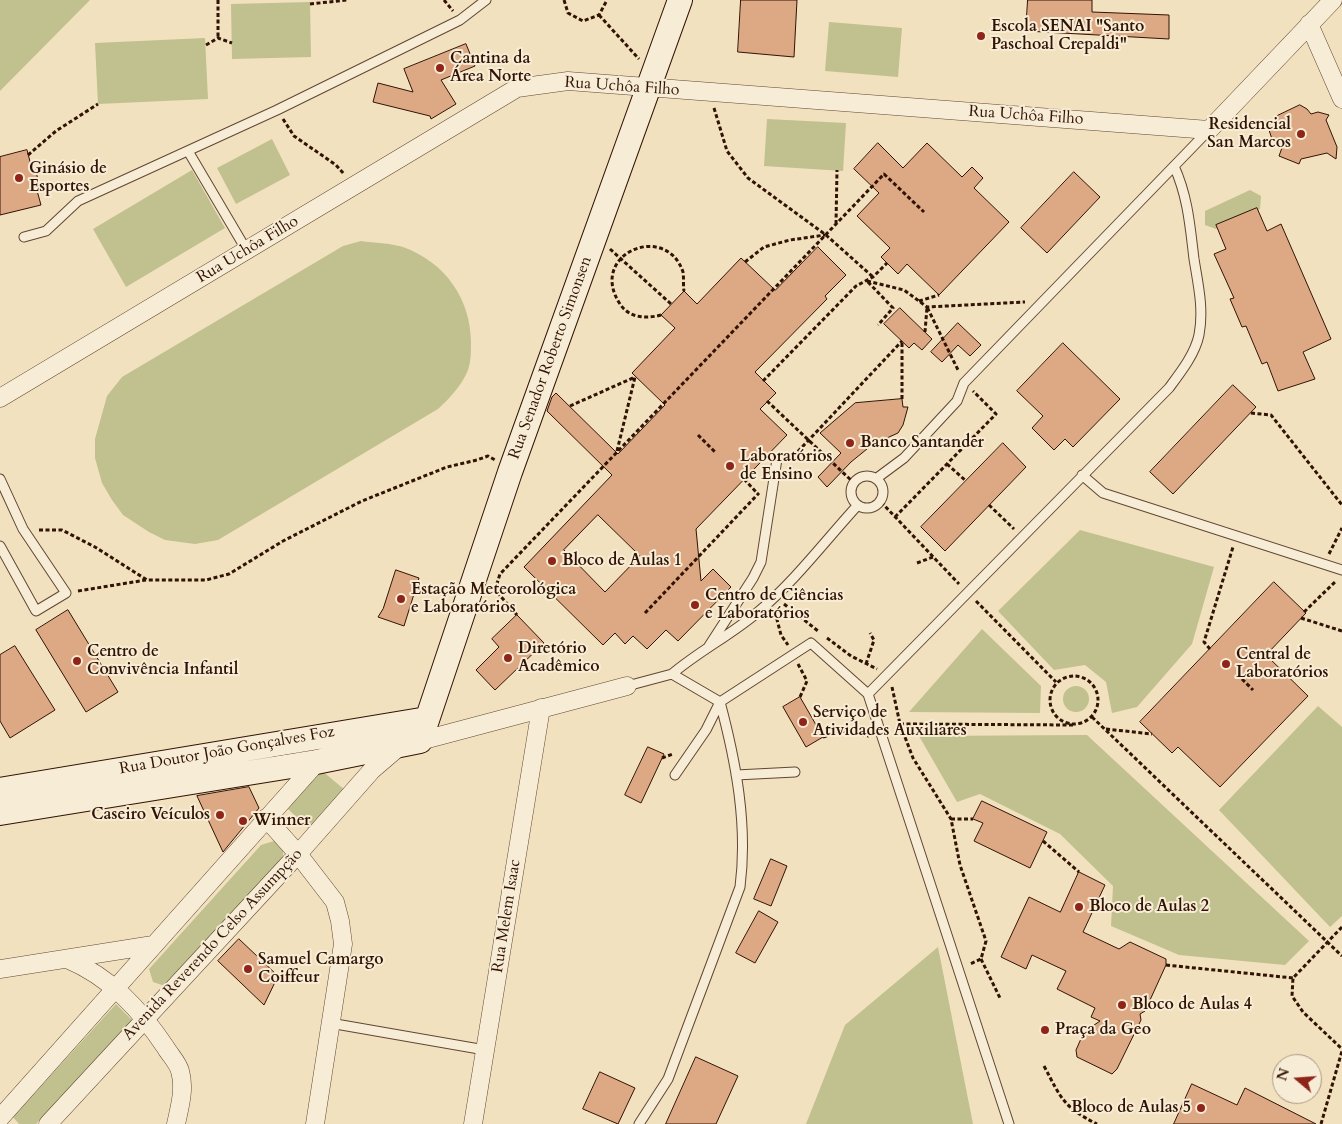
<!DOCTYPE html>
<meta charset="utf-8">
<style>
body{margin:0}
#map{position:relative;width:1342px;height:1124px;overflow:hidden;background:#f2e1bf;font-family:Cardo,serif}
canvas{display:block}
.north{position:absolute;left:1272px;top:1054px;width:50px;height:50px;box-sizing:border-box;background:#f7ecd5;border:1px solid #a89581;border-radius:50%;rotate:288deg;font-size:14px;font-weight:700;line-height:20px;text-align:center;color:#311304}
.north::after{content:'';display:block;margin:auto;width:18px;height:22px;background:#8f2418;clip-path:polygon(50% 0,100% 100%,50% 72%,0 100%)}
</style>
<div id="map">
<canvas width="1342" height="1124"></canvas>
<div class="north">N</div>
</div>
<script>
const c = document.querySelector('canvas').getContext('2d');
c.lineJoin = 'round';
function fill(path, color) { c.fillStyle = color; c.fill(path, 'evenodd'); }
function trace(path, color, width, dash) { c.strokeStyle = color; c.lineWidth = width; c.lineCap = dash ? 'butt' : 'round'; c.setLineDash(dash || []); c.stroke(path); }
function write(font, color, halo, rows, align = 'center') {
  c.font = font + ' Cardo,serif'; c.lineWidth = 4; c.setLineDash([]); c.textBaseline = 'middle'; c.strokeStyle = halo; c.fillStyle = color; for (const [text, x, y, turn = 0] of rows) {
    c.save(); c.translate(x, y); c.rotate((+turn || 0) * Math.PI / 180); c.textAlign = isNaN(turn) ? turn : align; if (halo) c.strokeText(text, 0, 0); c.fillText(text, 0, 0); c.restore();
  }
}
fill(new Path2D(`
 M0,0H90L0,91Z
 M310,2L311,57L232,59L231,4Z
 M829,22L902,28L898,77L825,71Z
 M205,38L208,99L98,104L95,43Z
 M767,119L846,123L843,171L764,166Z
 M272,139L290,175L236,204L217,168Z
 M192,170L225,228L126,287L93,229Z
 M1250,190L1261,196L1260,209L1216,229L1205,225V211Z
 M361,241C374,243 390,243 403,247C445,262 471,299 471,343C471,352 471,361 468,370C462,385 450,398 438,409L218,540L195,544L165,540L149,532L123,515L112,500L102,483L95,458V439L107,396L122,377L343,246Z
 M1080,530L1214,567L1192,644L1137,707L1112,713L1106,682L1085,665L1054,670L998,611Z
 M982,629L1041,686L1040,713L909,712Z
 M1063 699a13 13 0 1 1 26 0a13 13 0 1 1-26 0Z
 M1318,706L1342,727V916L1330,927L1219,810Z
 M1087,735L1309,941L1285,965L1179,955L1111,926L1113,886L1060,834L980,794L957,802L919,736Z
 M321,770L345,790L310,830L287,808Z
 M274,841L284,848L282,861L165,986L153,982L149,969L261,845Z
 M938,947L973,1124H806L845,1025Z
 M116,1004L132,1020L36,1124H19L13,1117Z`), '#c0c18e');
const building = new Path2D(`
 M741,0H797L794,57L738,52Z
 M1028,0H1092V12L1169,15V39L1026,31Z
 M466,44L475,66L441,80L456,104L431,119L430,116L373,102L378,83L413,92L404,69Z
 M1300,105L1307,109L1311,114L1318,112L1329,115L1326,120L1337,147L1336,159L1327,153L1301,159L1299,164L1279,156L1283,145L1272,139L1266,121L1275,122L1277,116Z
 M878,143L903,168L927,143L962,177L972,167L983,178L974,188L1009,222L939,295L907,264L898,274L881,257L890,248L857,216L879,193L854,169Z
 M27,150L32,169H35L40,186L36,187L41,205L0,215V157Z
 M1074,172L1100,197L1047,253L1021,228Z
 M1257,208L1267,231L1281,224L1331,339L1303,352L1315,379L1278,391L1267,362L1262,364L1246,326L1242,327L1230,299L1234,298L1214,254L1226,249L1216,225Z
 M818,247L846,275L825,296L827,299L755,372L776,393L760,409L787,435L696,529L701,581L713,569L731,587L678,641L666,630L647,649L633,636L625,644L615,633L603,645L524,567L612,475L547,411L552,397L556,393L618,454L665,405L632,373L675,328L661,315L684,291L697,304L741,258L775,290ZM598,515L640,556L605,592L564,550Z
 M900,308L932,339L922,350L914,343L909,348L884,324Z
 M958,323L981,345L970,356L958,345L942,362L931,352Z
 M1063,343L1120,399L1073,447L1065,439L1054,450L1032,428L1043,416L1017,391Z
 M1233,385L1256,407L1173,494L1150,472Z
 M902,399L903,407H908L903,425L898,433L878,442V440L851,462L827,487L818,477L841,453L820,433L855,403Z
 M1003,443L1026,467L945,551L921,527Z
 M396,570L419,578L404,626L378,617L383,609Z
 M1274,582L1306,613L1266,655L1308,696L1220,787L1178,747L1172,753L1140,722Z
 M68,610L118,692L86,712L36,630Z
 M517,615L544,643L495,690L476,670L499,647L492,639Z
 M15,646L55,710L10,738L0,721V655Z
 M800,697L823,737L806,747L783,707Z
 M648,747L664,754L641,803L625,795Z
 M249,787L259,808L223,852L197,796Z
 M982,801L1047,832L1030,868L974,841L983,823L973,819Z
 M771,859L787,866L771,906L754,899Z
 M1079,872L1105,885L1083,932L1119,949L1130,942L1166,959V965L1145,1011L1140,1014L1141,1020L1117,1069L1112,1074L1077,1057L1076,1050L1084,1032L1100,1021L1091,1017L1095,1008L1057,989L1066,971L1032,955L1026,969L1001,957L1029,897L1060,912Z
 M759,911L778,922L755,963L736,953Z
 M239,939L278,976L264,1005L218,961Z
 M696,1057L738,1076L716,1124H666Z
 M600,1072L635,1088L618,1124L583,1109Z
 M1192,1084L1237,1105L1245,1088L1316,1124H1174Z`);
fill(building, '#dda884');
trace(building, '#311304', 1);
const lane = new Path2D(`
 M188,151L247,251
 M24,237L46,231L78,201L277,110L460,20L486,0
 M1082,475L1103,493L1342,570
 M851 492a16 16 0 1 1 32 0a16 16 0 1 1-32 0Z
 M877,478L904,458L957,401L964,383L1209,130
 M0,479L23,529L66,593L36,611L0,546
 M709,646L753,578L761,562L777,459
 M672,674C699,651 731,635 758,612C795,581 825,541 857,506
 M627,686L672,674L720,702C736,762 748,825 740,887L668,1079L639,1124
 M868,694L1169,388C1181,372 1195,354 1199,335C1204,309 1198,284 1194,259C1190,226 1188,197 1174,166
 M675,775L706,730L720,702L811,643L868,694L1009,1124
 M736,775L795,772
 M330,1023L485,1050`);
const street = new Path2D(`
 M1309,24L1342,99
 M0,398L517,88L568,81L1209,130L1333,0
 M420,741L627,686
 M266,818L298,854L335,902L340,921L343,944L315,1124
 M67,959C110,977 140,1009 166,1048C170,1055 178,1063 180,1071C185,1088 180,1106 176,1124
 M0,969L153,945
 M0,1118L319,760
 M48,1124L298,854L372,770L400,746
 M473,1124L541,708`);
const secondary = new Path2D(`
 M0,790L427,719
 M0,813L316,762L420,741L510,472L680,0`);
trace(lane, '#614633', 11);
trace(street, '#614633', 19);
trace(secondary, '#311304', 26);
trace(new Path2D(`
 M218,0V38
 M444,0L453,11
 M564,0L568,13L583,21L599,15L607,0
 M310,4L347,0
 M599,15L639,59
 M206,45L218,38L232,43
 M714,108L727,151L748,178L826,235L873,277
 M283,119L294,136L336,165L344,174
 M28,155L56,131L98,104
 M836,224L837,170
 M610,249L671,304
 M745,262L764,247L790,240L825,235
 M867,281L904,290L927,307L1025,302
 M868,282L893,308L878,325
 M919,301L939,295
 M661,315C646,319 629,318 620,304C587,254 666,221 683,272C684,278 683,285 684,291
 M925,332L927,307L959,372
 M763,381L856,286L873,277L887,263
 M902,399V342
 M767,401L853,482
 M570,406L635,377
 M1251,413L1271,415L1342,505
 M698,435L715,452
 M617,451L635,377
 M789,461L902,341
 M947,464L966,481
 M744,479L758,494
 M881,502L959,584
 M989,505L1014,529
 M895,517L996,414L973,391
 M39,530H62L95,547L147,580H206L229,574L283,541L362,501L447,467L477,460L488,456L495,460
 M1329,554L1342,528
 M917,563L933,557
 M78,591L146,580
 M976,601L1056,682
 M784,604L818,631
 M775,612L781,635L788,645
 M1304,612L1336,581
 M645,613L759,493
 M517,615L495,590L500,574L884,174L924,212
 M1301,618L1342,631
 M827,638L851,656L877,669
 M1210,649L1204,642L1233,547
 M798,664L807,681L800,697
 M866,664L874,640L870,633
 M1050 700a24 24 0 1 1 48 0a24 24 0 1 1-48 0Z
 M1242,679L1253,690
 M892,687L900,724L913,758L951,819L960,865L986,941L981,959L970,964
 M1092,717L1342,956
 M900,724L1075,725
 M1106,729L1152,734
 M823,737L841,731L869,736
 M662,758L673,754
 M951,819H973
 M1043,841L1079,872
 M1342,927L1293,978L1292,996L1303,1012L1342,1049
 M981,959L1000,998
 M1166,965L1293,978
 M1044,1066C1061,1098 1063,1107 1097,1124
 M1321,1124L1342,1051`), '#311304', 3, [4, 2.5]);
trace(lane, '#f7ecd5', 9);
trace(street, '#f7ecd5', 18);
trace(secondary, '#f7ecd5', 24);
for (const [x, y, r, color] of [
 [981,36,5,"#8f2418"],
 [440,68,5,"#8f2418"],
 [1301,134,5,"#8f2418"],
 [19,178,5,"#8f2418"],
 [850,443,5,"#8f2418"],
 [730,466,5,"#8f2418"],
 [552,561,5,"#8f2418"],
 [401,599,5,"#8f2418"],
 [695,605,5,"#8f2418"],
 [508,658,5,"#8f2418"],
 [77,661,5,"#8f2418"],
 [1226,664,5,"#8f2418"],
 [803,722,5,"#8f2418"],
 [220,815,5,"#8f2418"],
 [243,821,5,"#8f2418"],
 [1079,907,5,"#8f2418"],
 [248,969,5,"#8f2418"],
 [1122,1005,5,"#8f2418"],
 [1045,1030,5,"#8f2418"],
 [1201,1108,5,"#8f2418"]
]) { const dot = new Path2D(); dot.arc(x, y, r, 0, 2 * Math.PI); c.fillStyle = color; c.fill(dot); trace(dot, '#f7ecd5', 2); }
write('bold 16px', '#311304', '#f7ecd5', [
 ["Escola SENAI \"Santo",991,27],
 ["Paschoal Crepaldi\"",991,45],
 ["Cantina da",450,59],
 ["Área Norte",450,77],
 ["Residencial",1291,125,"right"],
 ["San Marcos",1291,143,"right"],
 ["Ginásio de",29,169],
 ["Esportes",29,187],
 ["Banco Santander",860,443],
 ["Laboratórios",740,457],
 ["de Ensino",740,475],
 ["Bloco de Aulas 1",562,561],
 ["Estação Meteorológica",411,590],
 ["e Laboratórios",411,608],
 ["Centro de Ciências",705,596],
 ["e Laboratórios",705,614],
 ["Diretório",518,649],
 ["Acadêmico",518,667],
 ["Centro de",87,652],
 ["Convivência Infantil",87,670],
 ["Central de",1236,655],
 ["Laboratórios",1236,673],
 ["Serviço de",813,713],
 ["Atividades Auxiliares",813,731],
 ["Caseiro Veículos",210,815,"right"],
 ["Winner",253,821],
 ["Bloco de Aulas 2",1089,907],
 ["Samuel Camargo",258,960],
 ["Coiffeur",258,978],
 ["Bloco de Aulas 4",1132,1005],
 ["Praça da Geo",1055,1030],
 ["Bloco de Aulas 5",1191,1108,"right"]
], 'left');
write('16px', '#311304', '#f7ecd5', [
 ["Rua Uchôa Filho",622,87,4],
 ["Rua Uchôa Filho",1026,116,4],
 ["Rua Uchôa Filho",248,250,-31],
 ["Rua Senador Roberto Simonsen",551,358,-70],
 ["Rua Doutor João Gonçalves Foz",227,751,-10],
 ["Rua Melem Isaac",507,916,-81],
 ["Avenida Reverendo Celso Assumpção",213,945,-47]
]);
</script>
